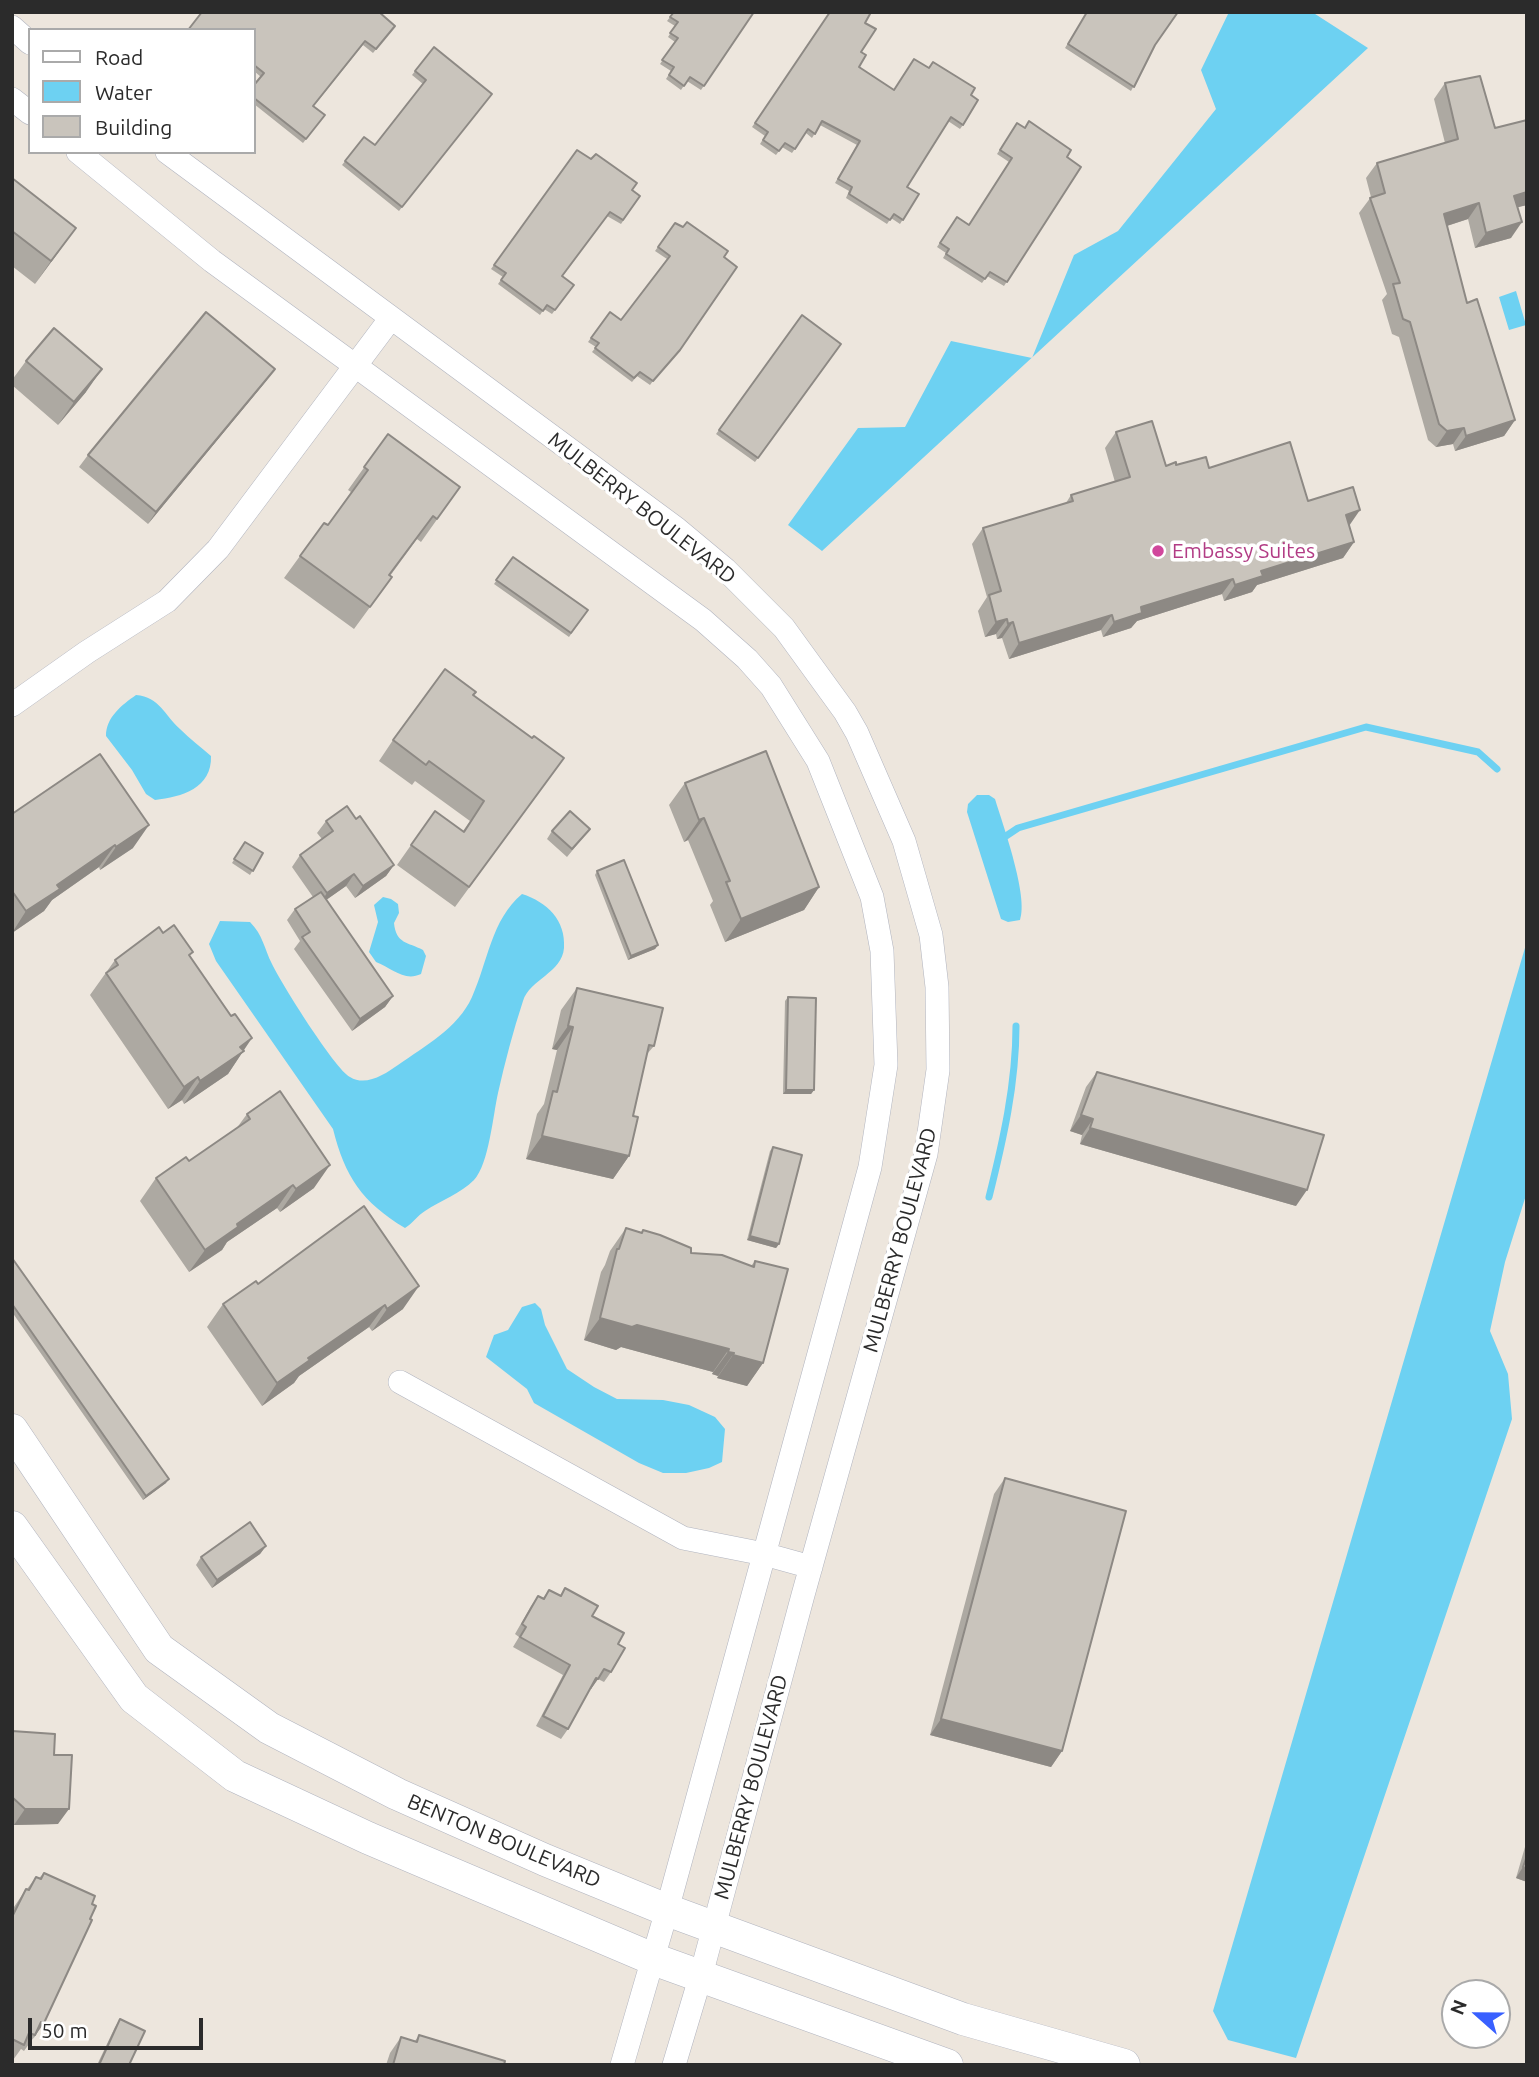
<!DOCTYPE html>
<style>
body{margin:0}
#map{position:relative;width:1539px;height:2077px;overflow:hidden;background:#ede6dd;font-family:Ubuntu,sans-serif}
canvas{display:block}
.frame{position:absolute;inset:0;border:14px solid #2b2b2b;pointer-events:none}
.legend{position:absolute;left:28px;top:28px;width:228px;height:126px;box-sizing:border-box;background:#fff;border:2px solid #aaa;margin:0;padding:9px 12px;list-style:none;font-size:21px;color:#2b2b2b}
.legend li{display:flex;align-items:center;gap:14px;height:35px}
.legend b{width:35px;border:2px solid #aaa}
.north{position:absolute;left:1441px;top:1979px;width:70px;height:70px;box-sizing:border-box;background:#fff;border:2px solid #aaa;border-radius:50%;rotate:291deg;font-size:19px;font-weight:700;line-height:28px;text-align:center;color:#2b2b2b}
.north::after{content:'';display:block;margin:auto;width:24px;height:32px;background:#3960ff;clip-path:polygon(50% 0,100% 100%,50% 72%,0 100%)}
.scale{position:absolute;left:28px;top:2018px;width:175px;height:32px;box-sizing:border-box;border:4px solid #2b2b2b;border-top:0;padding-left:9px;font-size:21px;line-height:24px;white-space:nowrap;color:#2b2b2b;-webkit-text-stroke:5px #fff;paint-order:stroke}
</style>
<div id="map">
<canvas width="1539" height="2077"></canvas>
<div class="frame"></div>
<ul class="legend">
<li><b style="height:9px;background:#fff"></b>Road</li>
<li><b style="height:19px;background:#6dd1f2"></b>Water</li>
<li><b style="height:19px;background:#c9c4bc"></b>Building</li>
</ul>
<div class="north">N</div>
<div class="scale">50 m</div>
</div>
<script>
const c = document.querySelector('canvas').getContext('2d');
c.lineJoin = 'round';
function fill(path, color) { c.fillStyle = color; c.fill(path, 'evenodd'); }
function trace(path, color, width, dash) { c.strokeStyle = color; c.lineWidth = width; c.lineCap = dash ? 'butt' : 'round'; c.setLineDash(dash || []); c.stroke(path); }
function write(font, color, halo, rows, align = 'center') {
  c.font = font + ' Ubuntu,sans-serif'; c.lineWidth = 7; c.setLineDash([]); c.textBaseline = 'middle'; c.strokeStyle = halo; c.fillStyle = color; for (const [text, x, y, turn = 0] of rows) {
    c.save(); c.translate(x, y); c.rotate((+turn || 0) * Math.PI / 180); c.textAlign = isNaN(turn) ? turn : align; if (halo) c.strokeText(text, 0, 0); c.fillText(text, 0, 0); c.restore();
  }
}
fill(new Path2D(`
 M1229,12H1312L1368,48L822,551L788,525L858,428L905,427L951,341L1032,358L1074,255L1118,231L1216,109L1201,70Z
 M1516,291L1526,325L1509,330L1499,297Z
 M136,695C160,697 164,715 180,729C190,739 201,747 211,756C212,788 182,797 155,800L146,794L132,770L106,736C106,717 122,705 136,695Z
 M977,795H989L995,799C1003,825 1029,897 1020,920L1008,922L1001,919L967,812L968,804Z
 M522,894C547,902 566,920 564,948C562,973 530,979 523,1001C513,1031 505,1062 498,1093C493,1115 489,1164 474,1180C461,1193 440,1201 425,1211C417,1216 413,1223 405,1228C362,1202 345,1177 333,1129L216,961L209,944L220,921L250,922C263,935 264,948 272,964C281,983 335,1069 350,1077C366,1087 385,1074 398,1065C425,1046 458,1028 472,997C488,962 491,920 522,894Z
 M383,897L391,899L398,904L399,913L394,923C396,944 408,942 423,950L426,956L421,974C404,982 392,968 376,962L369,952L378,922L374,905Z
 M1527,941V1192L1505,1262L1490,1331L1508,1374L1512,1419L1296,2058L1228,2040L1213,2011Z
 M535,1303L541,1309L545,1325L567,1369L594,1387L617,1399L663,1400L689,1405L715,1417L725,1429L722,1462L709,1468L686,1473H663L639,1463L534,1403L527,1389L486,1357L494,1335L508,1330L522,1307Z`), '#6dd1f2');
trace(new Path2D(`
 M1006,836L1018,828L1366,727L1478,752L1497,769
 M989,1197C1003,1141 1016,1084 1016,1026`), '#6dd1f2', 7);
const street = new Path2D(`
 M12,27L30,43
 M12,99L30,113
 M78,152L212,261L703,620L747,659L771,686L818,761L872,897L882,951L886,1065L870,1167L667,1910L622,2065
 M167,152L677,529L725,569L784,628L845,712L857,733L904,841L931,935L937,987L938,1070L926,1154L803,1595L701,1975L674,2065
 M12,705L87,652L167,601L218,549L391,318
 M400,1382L683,1538L764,1554L811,1567`);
const secondary = new Path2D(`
 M12,1430L159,1649L269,1728L397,1794L545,1860L667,1910L963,2019L1124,2065
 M12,1527L134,1698L235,1776L368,1838L653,1959L947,2065`);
trace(street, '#b1b4bf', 24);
trace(secondary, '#b1b4bf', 33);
trace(street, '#fff', 23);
trace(secondary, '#fff', 32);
fill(new Path2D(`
 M674,12H754L701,90L687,81L681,90L666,79L671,71L660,64L675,42L668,37L675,26L667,21Z
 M830,12L865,23L859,67L894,90L971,95L963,125L960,129L948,121L907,187L919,194L900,224L891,218L887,224L846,198L849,191L835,183L857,145L820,125L812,138L806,133L792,153L782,147L776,155L760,144L765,136L752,127Z
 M1087,12L1155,45L1131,91L1065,48Z
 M395,26L373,53L363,45L314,106L325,115L303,143L254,104V85L261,77L254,71V30Z
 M434,47L492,94L399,211L342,165L364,137L375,145L423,84L412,75Z
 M1445,83L1495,128L1527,205L1517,207L1511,238L1475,248L1468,219L1447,226L1467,303L1515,420L1504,436L1455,451L1453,444L1436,447L1428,440L1399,337L1392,334L1382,300L1387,294L1359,213L1371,197L1366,178L1377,163L1445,143L1434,99Z
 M1017,123L1081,167L1004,286L987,276L982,283L943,258L946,253L937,247L954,221L969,225L1009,162L997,154Z
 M577,150L591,159L640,196L621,224L607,216L562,277L574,285L552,314L544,309L540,315L498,284L503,277L491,269Z
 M12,178L60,250L35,284L12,266Z
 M675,223L737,267L650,385L637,376L632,382L592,352L596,347L588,342L610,312L621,320L667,259L655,251Z
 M802,315L841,344L755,462L716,434Z
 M26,361L86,392L58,425L12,385V380Z
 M266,381L148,524L79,467L88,455Z
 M1116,432L1166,466L1209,468L1308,501L1349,526L1354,542L1343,558L1257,585L1252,592L1224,601L1222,594L1137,621L1131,628L1103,637L1101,630L1009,659L1002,638L997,639L996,634L985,637L978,611L987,597L972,544L983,528L1066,503L1071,495L1115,482L1105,448Z
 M388,434L460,487L421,542L417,539L390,576L392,577L354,629L284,578L324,523L328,525L351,492L348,490Z
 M513,557L588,610L569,637L494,584Z
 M474,696L532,738L564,758L455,907L397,865L435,811L463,831L470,821L415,781L412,785L379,761L393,740Z
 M685,783L819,887L804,910L725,942L710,905L713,901L688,840L684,842L669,805Z
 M12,814L133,848L100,870L99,867L52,900L44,911L12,933Z
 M356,819L394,865L386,876L355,898L346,886L326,900L393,996L385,1007L352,1031L294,949L300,941L287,920L295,909L313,897L292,867L300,855L322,839L317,833L326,821Z
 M590,829L567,857L547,839L552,831Z
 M245,842L263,853L250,875L232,863Z
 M597,871L658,945L655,949L628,960L595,875Z
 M163,933L190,957L243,1051L228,1074L184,1104L182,1100L168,1109L90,995L115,960Z
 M577,988L654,1046L647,1054L633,1116L629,1156L613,1179L526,1159L537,1114L544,1104L557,1050L552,1049L561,1010Z
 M788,997L814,1090L811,1094H783L785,1001Z
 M1097,1072L1296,1206L1080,1144L1082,1135L1070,1131L1086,1087Z
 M247,1114L314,1188L280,1212L277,1208L227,1242L222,1250L189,1272L140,1201L156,1178L189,1161L236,1129Z
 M773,1147L779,1244L776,1248L747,1240L770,1151Z
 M626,1228L641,1232L643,1230L691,1253L751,1266L755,1261L763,1363L747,1386L717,1378L718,1376L712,1374L713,1372L621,1347L616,1350L584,1340L601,1272L605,1265L610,1251Z
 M12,1258L166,1483L143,1500L12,1312Z
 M258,1284L403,1309L372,1331L369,1327L299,1376L294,1383L262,1406L207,1327L223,1304Z
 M1005,1478L1062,1751L1051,1767L930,1735L994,1494Z
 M266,1546L260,1554L212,1588L196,1565L201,1557Z
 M565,1588L618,1644L611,1672L604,1682L598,1679L591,1689H590L568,1729L561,1739L536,1726L563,1675L513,1647L519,1637L515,1634L531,1606L538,1596L543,1598L549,1590L560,1596Z
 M12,1731L54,1755L58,1824L14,1825L12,1823Z
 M1527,1840V1882L1516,1878Z
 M44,1873V2023L24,2051L21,2049L13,2060L12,1910L26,1889H27L36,1877L39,1878Z
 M120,2019L129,2065H97L115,2027Z
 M419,2035L504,2065H386L390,2053L401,2037L415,2041Z`), '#ada9a2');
fill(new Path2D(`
 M1527,192V205L1503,211L1514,196Z
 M1479,203L1468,219L1434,230L1444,214Z
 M1522,222L1511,238L1475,248L1486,233Z
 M76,228L60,250L35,284L51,261Z
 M102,369L86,392L58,425L74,402Z
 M275,369L266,381L148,524L156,512Z
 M1515,420L1504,436L1455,451L1466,436Z
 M1464,428L1453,444L1436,447L1447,431Z
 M1360,510L1349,526L1346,515Z
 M1354,542L1343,558L1257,585L1252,592L1224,601L1235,585L1261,571Z
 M1233,579L1222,594L1137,621L1131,628L1103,637L1114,622L1141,607Z
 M1112,615L1101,630L1009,659L1019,643Z
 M1007,619L996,634L985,637L996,622Z
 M1013,622L1002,638L997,639L1008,624Z
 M704,818L688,840L684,842L699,820Z
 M149,825L133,848L100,870L116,847Z
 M115,845L99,867L52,900L44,911L12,933L26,911L57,885Z
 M394,865L386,876L355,898L363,886Z
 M354,874L346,886L319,905L327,893Z
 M819,887L804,910L725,942L741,919Z
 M658,945L655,949L628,960L631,956Z
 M393,996L385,1007L352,1031L360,1019Z
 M568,1026L573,1027L557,1050L552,1049Z
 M252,1038L228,1074L184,1104L200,1081L240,1047Z
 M198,1077L182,1100L168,1109L184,1087Z
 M786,1090H814L811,1094H783Z
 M1081,1115L1093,1119L1082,1135L1070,1131Z
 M1090,1128L1307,1190L1296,1206L1080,1144Z
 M542,1136L629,1156L613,1179L526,1159Z
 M330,1165L314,1188L280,1212L296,1189Z
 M293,1185L277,1208L227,1242L222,1250L189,1272L205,1250L237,1224Z
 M750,1236L779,1244L776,1248L747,1240Z
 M419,1286L403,1309L372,1331L387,1309Z
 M385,1305L369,1327L299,1376L294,1383L262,1406L277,1383L308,1358Z
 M600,1318L637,1325L729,1349L713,1372L621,1347L616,1350L584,1340Z
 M728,1352L734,1353L718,1376L712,1374Z
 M733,1355L763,1363L747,1386L717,1378Z
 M169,1479L166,1483L143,1500L146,1496Z
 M266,1546L260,1554L212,1588L217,1580Z
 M596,1678L598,1679L591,1689H589Z
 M941,1719L1062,1751L1051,1767L930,1735Z
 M25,1809H69L58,1824L14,1825Z
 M1523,1867L1527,1868V1882L1516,1878Z
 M41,2022L44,2023L33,2039L35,2035Z`), '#8d8984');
const building = new Path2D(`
 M202,12H379L395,26L376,49L365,41L313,106L325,115L306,139L254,98V85L264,73L254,65V30H188Z
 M674,12H754L704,86L690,77L684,86L669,75L674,67L662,60L678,38L670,33L678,22L670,17Z
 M830,12H867L870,14L865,23L876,29L861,52L866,55L859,67L894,90L914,59L929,68L933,62L975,88L971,95L978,100L963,125L951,117L907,187L919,194L903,220L894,214L890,220L849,194L852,187L838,179L860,141L822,121L815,134L808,129L795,149L785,143L779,151L763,140L768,132L755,123Z
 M1087,12H1178L1155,45L1134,87L1068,44Z
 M434,47L492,94L402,207L345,161L364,137L375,145L426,80L415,71Z
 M1480,76L1495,128L1527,120V192L1514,196L1522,222L1486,233L1479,203L1444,214L1467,303L1477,299L1515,420L1466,436L1464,428L1447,431L1439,424L1410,322L1403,319L1393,284L1400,283L1370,198L1385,193L1377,163L1458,139L1445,83Z
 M1029,121L1071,150L1067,157L1081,167L1007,282L990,272L985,279L946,254L949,249L940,243L957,217L969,225L1012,158L1000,150L1017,123L1025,128Z
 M577,150L591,159L596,154L637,183L632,190L640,196L623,220L610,212L562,276L574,285L555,310L547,305L543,311L501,280L506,273L494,265Z
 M12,178L76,228L51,261L12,231Z
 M687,222L728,251L724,257L737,267L680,350L653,381L640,372L634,378L595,348L599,343L591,338L610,312L621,320L670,256L658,247L675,223L683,227Z
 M206,312L275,369L156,512L88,455Z
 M802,315L841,344L758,458L719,430Z
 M54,328L102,369L74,402L26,361Z
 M1152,421L1166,466L1176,462V465L1206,457L1209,468L1290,442L1308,501L1353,487L1360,510L1346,515L1354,542L1261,571L1263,576L1235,585L1233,579L1141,607L1142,613L1114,622L1112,615L1019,643L1013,622L1008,624L1007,619L996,622L989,595L1001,591L983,528L1073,501L1071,495L1130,477L1116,432Z
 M388,434L460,487L437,519L433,516L389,575L392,577L370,607L300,556L324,523L328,525L368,470L364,467Z
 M513,557L588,610L571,633L496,580Z
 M445,669L476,692L473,695L532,738L534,736L564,758L469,887L411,845L435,811L464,832L484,801L429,761L426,765L393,740Z
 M766,751L819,887L741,919L726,882L730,881L704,818L699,820L685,783Z
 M100,754L149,825L116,847L115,845L57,885L60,889L26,911L12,891V814Z
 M347,806L356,819L360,816L394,865L363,886L354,874L327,893L300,855L333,831L326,821Z
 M570,811L590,829L572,849L552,831Z
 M245,842L263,853L253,871L234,859Z
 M624,860L658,945L631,956L597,871Z
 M321,892L393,996L360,1019L302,937L310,932L295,909Z
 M174,925L193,952L189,955L231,1016L235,1014L252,1038L240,1047L244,1051L200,1081L198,1077L184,1087L106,973L118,965L115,960L159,927L163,933Z
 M577,988L663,1008L654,1046L649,1045L633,1116L638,1117L629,1156L542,1136L553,1091L557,1092L573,1027L568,1026Z
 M788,997L816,998L814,1090H786Z
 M1097,1072L1324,1135L1307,1190L1090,1128L1093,1119L1081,1115Z
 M280,1091L330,1165L296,1189L293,1185L237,1224L238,1227L205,1250L156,1178L186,1157L189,1161L250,1119L247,1114Z
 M773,1147L802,1155L779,1244L750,1236Z
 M364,1206L419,1286L387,1309L385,1305L308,1358L310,1360L277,1383L223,1304L256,1281L258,1284Z
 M626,1228L642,1233L643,1230L660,1235L691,1248V1253L722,1255L754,1267L755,1261L788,1269L763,1363L733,1355L734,1353L728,1352L729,1349L637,1325L632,1327L600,1318L617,1249H619Z
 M12,1258L169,1479L146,1496L12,1304Z
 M1005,1478L1126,1511L1062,1751L941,1719Z
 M250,1522L266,1546L217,1580L201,1557Z
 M565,1588L598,1606L592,1616L624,1633L618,1644L625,1648L611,1672L604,1669L598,1679L596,1678L568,1729L543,1716L570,1665L520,1637L526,1627L522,1624L538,1596L544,1599L549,1590L561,1596Z
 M12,1731L55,1734L54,1755H72L69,1809H25L12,1797Z
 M1527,1856V1868L1523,1867Z
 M44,1873L95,1896L92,1904L96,1906L90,1919L92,1920L44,2023L41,2022L35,2035L29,2033L24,2045L12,2039V1917L26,1889L29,1890L36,1877L41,1879Z
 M120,2019L145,2031L129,2065H99Z
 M419,2035L505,2061L504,2065H393L401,2037L417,2042Z`);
fill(building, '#c9c4bc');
trace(building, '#8d8984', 2);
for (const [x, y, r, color] of [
 [1158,551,7,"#d1479c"]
]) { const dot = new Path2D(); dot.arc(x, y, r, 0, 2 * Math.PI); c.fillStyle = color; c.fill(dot); trace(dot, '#fff', 2.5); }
write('21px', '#2b2b2b', '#fff', [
 ["MULBERRY BOULEVARD",642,508,38],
 ["MULBERRY BOULEVARD",900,1240,-75],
 ["MULBERRY BOULEVARD",751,1787,-75],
 ["BENTON BOULEVARD",504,1841,23]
]);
write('21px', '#b23c85', '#fff', [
 ["Embassy Suites",1172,551]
], 'left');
</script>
